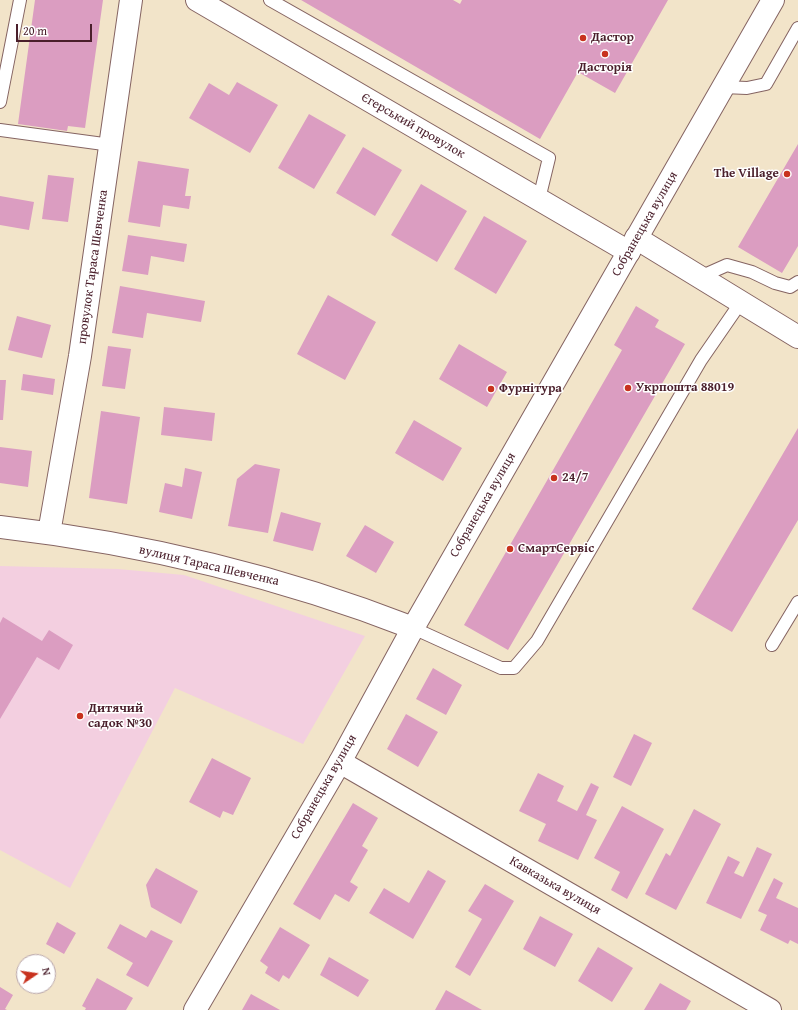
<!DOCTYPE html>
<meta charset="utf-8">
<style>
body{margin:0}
#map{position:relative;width:798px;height:1010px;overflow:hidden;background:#f2e4c9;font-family:"Gentium Book Plus",serif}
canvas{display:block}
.north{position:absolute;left:16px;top:954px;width:40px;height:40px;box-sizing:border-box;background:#fff;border:1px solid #b7a5aa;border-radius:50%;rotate:77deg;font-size:11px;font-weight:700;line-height:16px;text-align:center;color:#4a1f2b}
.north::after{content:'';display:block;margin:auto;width:14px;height:18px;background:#c8321e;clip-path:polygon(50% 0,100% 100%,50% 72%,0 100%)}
.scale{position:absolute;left:16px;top:24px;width:76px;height:18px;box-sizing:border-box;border:2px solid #4a1f2b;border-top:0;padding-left:5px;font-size:12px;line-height:14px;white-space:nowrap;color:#4a1f2b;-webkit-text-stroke:3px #fff;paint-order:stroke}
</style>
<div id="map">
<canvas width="798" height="1010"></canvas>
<div class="north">N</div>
<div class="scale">20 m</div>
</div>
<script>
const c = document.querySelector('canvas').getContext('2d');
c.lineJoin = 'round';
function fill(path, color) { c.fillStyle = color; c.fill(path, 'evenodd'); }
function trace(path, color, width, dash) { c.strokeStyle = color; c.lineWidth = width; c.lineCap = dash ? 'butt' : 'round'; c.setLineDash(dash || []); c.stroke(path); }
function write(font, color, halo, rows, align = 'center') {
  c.font = font + ' "Gentium Book Plus",serif'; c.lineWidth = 3; c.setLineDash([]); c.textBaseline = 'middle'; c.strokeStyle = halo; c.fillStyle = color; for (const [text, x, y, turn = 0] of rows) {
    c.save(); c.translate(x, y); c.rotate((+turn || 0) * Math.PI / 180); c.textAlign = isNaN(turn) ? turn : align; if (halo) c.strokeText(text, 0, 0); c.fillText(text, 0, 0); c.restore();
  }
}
fill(new Path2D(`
 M0,566L118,569L184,575L365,636L303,744L175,688L70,888L0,850Z`), '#f3cfe0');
fill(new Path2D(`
 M35,0H103L85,128L68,126L67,131L18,124Z
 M301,0H453L460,4L462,0H668L615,93L578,72L540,139Z
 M237,82L278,105L250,153L189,118L209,83L229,95Z
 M309,114L346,135L314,189L278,168Z
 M798,144V246L782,273L738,247Z
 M363,147L402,170L375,216L336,193Z
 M138,161L189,169L185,196H191L189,209L163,205L160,227L128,222Z
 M48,175L74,178L68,222L42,219Z
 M421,184L467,211L437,262L391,235Z
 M0,196L34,202L29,230L0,225Z
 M484,216L527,241L496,294L454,269Z
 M128,235L187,244L184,262L151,256L148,275L122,271Z
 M120,286L205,301L201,322L147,313L143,338L112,333Z
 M328,295L376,322L345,380L297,354Z
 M636,306L659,320L655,327L685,344L508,650L464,625L622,350L614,345Z
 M17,316L51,325L42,358L8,350Z
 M459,344L507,372L487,407L439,379Z
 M108,346L131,349L125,389L102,386Z
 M23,374L55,379L53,395L21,390Z
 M0,380H6L3,420H0Z
 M164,407L215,413L212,441L161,435Z
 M101,411L140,417L127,504L89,498Z
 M414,420L462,448L443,481L395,453Z
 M798,428V520L732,632L692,609Z
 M0,447L32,451L28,487L0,483Z
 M255,464L280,469L268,533L228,526L237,479Z
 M185,468L202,472L192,519L159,512L165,483L182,487Z
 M281,512L321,523L313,551L273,541Z
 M365,525L394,542L376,573L346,556Z
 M3,617L42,641L49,630L73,645L59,670L37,657L0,719V623Z
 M433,668L462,685L446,715L416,699Z
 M406,714L438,732L418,767L387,749Z
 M634,734L652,743L631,786L613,777Z
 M212,758L251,778L233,815L223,811L220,818L189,802Z
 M538,773L564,786L557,801L577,811L591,783L599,787L586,815L597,820L578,860L538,841L546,824L519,811Z
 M353,803L378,818L362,846L368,850L350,882L358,887L349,902L335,894L320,920L293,904Z
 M622,806L664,829L627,899L611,890L620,872L594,858Z
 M694,809L721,824L676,910L645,894L666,853L670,856Z
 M757,847L772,854L741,919L706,903L728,856L740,862L734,873L743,877Z
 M156,868L198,891L181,924L151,907L146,885Z
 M428,870L446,881L413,939L369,913L384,888L409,903Z
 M774,878L783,883L776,898L798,908V944L790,940L788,944L760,930L767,915L758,911Z
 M485,884L514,901L470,976L455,967L482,919L468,911Z
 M540,916L573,934L555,967L523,949Z
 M57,922L76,933L64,954L46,944Z
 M120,924L146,938L151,930L173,941L148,987L126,975L133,963L107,948Z
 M280,927L310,945L289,979L283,975L279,982L265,973L268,967L260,961Z
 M598,947L633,968L612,1002L578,981Z
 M329,957L369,980L358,997L320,975Z
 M97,978L133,998L126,1010H85L86,1008L82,1006Z
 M660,983L691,1001L686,1010H644Z
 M0,987L13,995L5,1009L7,1010H0Z
 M446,990L482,1010H435Z
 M251,994L280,1010H242Z`), '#db9dc1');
const lane = new Path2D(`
 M270,0L549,158L539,199
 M723,87L747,88L766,84L798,28
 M0,102L20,0
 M0,130L111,145
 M700,277L727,265L752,272L775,283L790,287L798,282
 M413,628L501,668H514L537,641L701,360L741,302
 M772,645L798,602`);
const street = new Path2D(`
 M197,0L629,252
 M636,238L798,337
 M0,527C139,543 282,577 413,628
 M49,533L80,356L131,0
 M340,762L770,1010`);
const secondary = new Path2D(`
 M195,1010L340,762L413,628L773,0`);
trace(lane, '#856462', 14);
trace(street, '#856462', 24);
trace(secondary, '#856462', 24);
trace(lane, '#fff', 12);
trace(street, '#fff', 22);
trace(secondary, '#fff', 22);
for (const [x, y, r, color] of [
 [583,38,4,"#c8321e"],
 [605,54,4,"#c8321e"],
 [787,174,4,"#c8321e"],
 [628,388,4,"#c8321e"],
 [491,389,4,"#c8321e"],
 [554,478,4,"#c8321e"],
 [510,549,4,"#c8321e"],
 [80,716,4,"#c8321e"]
]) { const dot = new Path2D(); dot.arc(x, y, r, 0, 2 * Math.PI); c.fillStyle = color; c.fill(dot); trace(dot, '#fff', 1.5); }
write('bold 13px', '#4a1f2b', '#fff', [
 ["Дастор",591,38],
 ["Дасторія",605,68,"center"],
 ["The Village",779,174,"right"],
 ["Укрпошта 88019",636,388],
 ["Фурнітура",499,389],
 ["24/7",562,478],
 ["СмартСервіс",518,549],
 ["Дитячий",88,709],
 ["садок №30",88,724]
], 'left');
write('13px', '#4a1f2b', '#fff', [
 ["Єгерський провулок",413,126,30],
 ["Собранецька вулиця",645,224,-60],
 ["провулок Тараса Шевченка",93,267,-82],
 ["Собранецька вулиця",483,505,-60],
 ["вулиця Тараса Шевченка",209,566,13],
 ["Собранецька вулиця",324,787,-60],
 ["Кавказька вулиця",555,886,30]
]);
</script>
